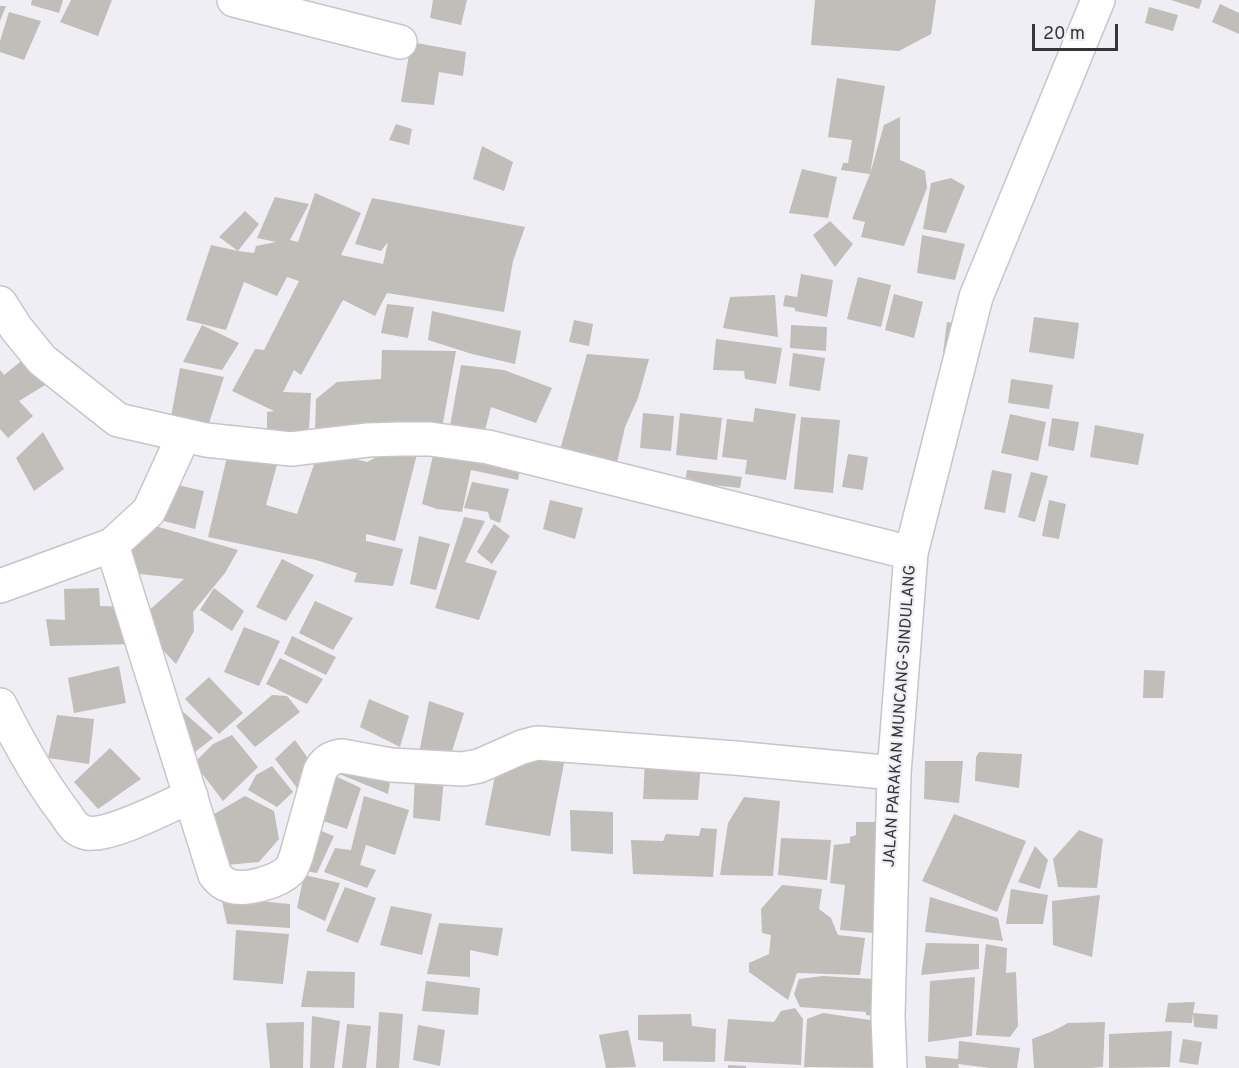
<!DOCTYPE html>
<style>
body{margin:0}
#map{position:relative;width:1239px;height:1068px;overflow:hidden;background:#efeef4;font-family:Overpass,sans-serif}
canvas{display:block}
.scale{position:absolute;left:1032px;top:24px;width:86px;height:27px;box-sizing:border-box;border:3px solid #363638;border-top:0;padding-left:8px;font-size:18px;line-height:21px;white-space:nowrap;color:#363638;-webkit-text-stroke:4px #efeef4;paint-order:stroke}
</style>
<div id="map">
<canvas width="1239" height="1068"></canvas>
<div class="scale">20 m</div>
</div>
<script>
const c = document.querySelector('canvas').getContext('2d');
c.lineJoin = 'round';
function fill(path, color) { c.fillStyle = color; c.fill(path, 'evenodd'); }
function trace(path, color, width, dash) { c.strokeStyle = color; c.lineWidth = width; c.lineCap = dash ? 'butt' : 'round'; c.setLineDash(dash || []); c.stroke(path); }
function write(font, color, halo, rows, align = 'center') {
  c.font = font + ' Overpass,sans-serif'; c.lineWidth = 4.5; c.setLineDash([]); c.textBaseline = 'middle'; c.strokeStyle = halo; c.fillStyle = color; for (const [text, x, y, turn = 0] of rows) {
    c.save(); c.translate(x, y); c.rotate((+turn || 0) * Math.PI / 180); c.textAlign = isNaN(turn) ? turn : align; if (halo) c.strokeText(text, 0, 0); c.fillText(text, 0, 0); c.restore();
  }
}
fill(new Path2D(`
 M32,0H63L59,13L31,5Z
 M71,0H112L98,36L60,22Z
 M433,0H467L461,25L430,18Z
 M815,0H936L931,34L899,51L811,45Z
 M1171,0H1202L1199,9Z
 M1220,4L1239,13V34L1212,22Z
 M0,6H6L0,21Z
 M1149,7L1178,15L1173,31L1145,23Z
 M9,12L41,21L24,60L0,52V41Z
 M411,42L466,52L463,76L439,72L434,105L401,102Z
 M837,78L885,86L870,174L884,125L900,117V160L925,171L927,188L904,246L861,237L865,222L852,219L870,174L841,170L843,163H848L852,140L828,137Z
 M396,124L412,129L409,145L389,140Z
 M482,146L513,162L504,191L473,179Z
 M802,169L837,177L828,218L789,213Z
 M951,178L965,186L946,233L923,229L931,183Z
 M315,193L361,213L341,255L383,264L388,242L381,251L355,244L372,198L525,227L513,261L504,312L387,293L375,316L343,300L301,375L294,370L283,392L311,393L309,430L267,433V412L274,411L232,391L255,349L264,350L299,281L287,277L277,296L244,282L226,330L186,320L211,245L238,251L219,237L245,211L259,224L238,251L254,253L256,246L276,242L257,238L275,197L309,204L290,240L298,242Z
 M830,221L853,244L835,267L813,235Z
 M922,235L965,244L955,280L917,273Z
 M801,274L833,280L827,317L795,311V308L783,306L785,295L797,297Z
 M858,277L891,285L881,327L847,319Z
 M894,294L923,302L914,338L885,330Z
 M775,295L778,337L723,328L730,297Z
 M387,304L414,307L408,338L381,333Z
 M432,311L521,331L515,364L472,354L428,340Z
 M1034,317L1079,323L1074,359L1029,352Z
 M574,320L593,324L589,346L569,342Z
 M947,322L961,324L956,355L943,353Z
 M202,325L239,343L222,370L183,362Z
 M791,325L827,327L826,351L790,348Z
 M716,339L782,348L776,384L745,379L744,371L713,370Z
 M382,350L456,351L442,428L315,431L316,399L337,382L381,379Z
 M793,353L825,358L820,391L789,386Z
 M30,354L50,382L19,401L33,416L8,438L0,429V370L4,375Z
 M587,354L649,359L638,398L625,427L616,467L560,450Z
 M461,365L504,370L552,388L536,423L491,407L484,434L450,426Z
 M180,368L224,377L209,423L170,422Z
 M1011,379L1053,385L1049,409L1008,403Z
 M755,408L796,414L786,480L745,474L747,460L722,457L727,419L753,422Z
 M643,413L674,416L671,451L640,448Z
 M680,413L722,418L717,460L676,455Z
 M1010,414L1046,422L1038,461L1001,453Z
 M801,417L840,420L833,493L794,489Z
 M1052,418L1079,422L1074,451L1048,446Z
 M1095,425L1144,434L1138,465L1090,457Z
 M43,432L64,469L34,491L16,458Z
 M319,450L367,462L390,450L417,454L395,541L366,534V541L403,549L393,586L354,582L357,573L316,560L208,537L228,453L278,461L266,505L297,514Z
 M434,451L521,463L518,480L471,470L462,512L437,509L422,504Z
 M848,454L868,457L863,490L842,487Z
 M687,470L742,477L740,488L685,482Z
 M992,470L1012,474L1005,513L984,509Z
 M1031,472L1048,476L1035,522L1018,517Z
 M472,482L509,489L500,523L490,519L488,512L464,508Z
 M173,484L204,491L195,529L160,520Z
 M550,500L583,508L575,539L543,529Z
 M1049,500L1066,504L1059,539L1042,536Z
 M464,517L485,521L465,562L497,571L479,620L435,608Z
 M145,523L238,550L225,573L193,612L194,631L176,664L155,642L144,615L184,579L131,573L124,548Z
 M494,524L510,536L492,564L477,552Z
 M419,536L450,544L436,590L410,584Z
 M282,559L314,575L286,621L256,607Z
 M99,588L100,606L125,607L134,644L50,646L46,619L65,620L64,589Z
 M214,588L244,611L232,631L200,610Z
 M315,601L353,618L333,650L299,633Z
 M244,627L280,641L259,686L224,672Z
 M292,636L336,657L326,675L284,654Z
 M280,658L323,679L307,704L266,684Z
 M119,666L126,703L74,713L68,678Z
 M1144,670L1165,671L1163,698H1143Z
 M209,677L243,713L219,734L185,699Z
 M272,695L287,696L300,712L255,747L236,726Z
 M369,699L409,716L400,747L360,727Z
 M429,701L464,713L448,764L418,759Z
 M173,703L213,738L186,759Z
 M57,715L94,719L89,764L48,758Z
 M232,735L258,767L223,801L194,763L213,744Z
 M295,740L315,768L297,788L275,759Z
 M110,748L141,779L98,809L74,782Z
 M979,752L1022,754L1019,788L975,781L976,757Z
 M566,753L550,836L485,825L497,766Z
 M645,760L701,763L698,800L643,799Z
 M925,761H963L959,803L924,799Z
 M272,766L293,792L277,807L248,790L256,775Z
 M332,771H392L388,794Z
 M415,774L444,778L440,821L413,818Z
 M335,776L361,788L347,829L320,820Z
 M245,796L274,811L279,839L259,862L226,865L209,817Z
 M364,796L409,810L395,855L366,845L360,865L376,870L367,888L324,872L335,848L351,850Z
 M744,797L780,801L773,876L720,875L728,823Z
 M570,810L613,812V854L571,851Z
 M954,814L1026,841L997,912L922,881Z
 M856,822H888L886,934L840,930L845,885L830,883L834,845L850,843V837L856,835Z
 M311,827L334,836L317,873L300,870Z
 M701,828L717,829L713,877L633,874L631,840L663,841L666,834L699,836Z
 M1079,830L1103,839L1097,888L1058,887L1053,859Z
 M781,838L831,840L827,880L778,875Z
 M1035,846L1048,860L1040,889L1018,882Z
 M304,875L340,883L325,921L297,908Z
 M782,885L822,889L819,909L831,918L838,935L865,938L860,975L797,973L788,1000L749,972V963L769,954L771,935L762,933L761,909Z
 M345,887L376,898L358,943L326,931Z
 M1011,889L1048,895L1043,924H1006Z
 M220,892L258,901L290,904V928L227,924Z
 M1100,895L1092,957L1053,945L1052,901Z
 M930,897L998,918L1003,941L925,932Z
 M391,906L432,914L422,955L380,945Z
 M439,923L503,928L498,956L470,950V977L427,974Z
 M236,930L289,934L283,984L233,980Z
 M926,943L979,944V969L921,975Z
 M986,944L1007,948L1006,973L1016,972L1018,1026L1010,1037L976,1035Z
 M307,971L355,972L354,1008L301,1007Z
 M823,976L873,979L884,1017L866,1015V1012L800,1007L794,994L799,979Z
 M975,977L972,1036L928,1042L930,981Z
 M426,981L480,988L478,1015L422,1011Z
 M1195,1002L1193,1013L1218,1015L1217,1029L1194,1027L1193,1013L1192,1023L1165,1022L1168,1003Z
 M795,1008L803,1019L801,1065L724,1061L728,1019L774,1022L781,1011Z
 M379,1012L403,1014L399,1068H376Z
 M823,1013L883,1022L882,1068L804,1067L807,1019Z
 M691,1014L692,1026L716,1029L715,1062L663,1061V1042L638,1040V1015Z
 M312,1016L340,1021L334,1068H310Z
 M304,1022L303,1068H270L266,1023Z
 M1105,1022L1103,1067L1091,1068H1034L1032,1039L1053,1031L1068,1023Z
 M347,1024L371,1026L366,1068H342Z
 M418,1025L445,1030L440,1066L413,1060Z
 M628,1030L636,1067L606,1068L599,1035Z
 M1172,1031L1170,1067L1109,1068V1034Z
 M1183,1039L1202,1042L1198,1065L1179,1062Z
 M959,1041L1020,1048L1017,1068H990L958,1064L959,1068H926L925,1056L958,1059Z
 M728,1065L746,1066V1068H728Z`), '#c1bdb8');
const minor = new Path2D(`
 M234,0L400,42
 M0,303L16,328L42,360L118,420L206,440L291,449L368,440L400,439H430L488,447L911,553
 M112,545L215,875C219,880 223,884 230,886C246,891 278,882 290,870C293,867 294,861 296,857L320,771C325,761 332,757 342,756L391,765L463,769L479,766L522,747L537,743L735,758L894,773
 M0,586L112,545L149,511L184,435
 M0,705C18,741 37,776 61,808C66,814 70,822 75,827C78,830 83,832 87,833C110,837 168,806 191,796
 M890,1068L888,1016L894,773L911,553L976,297L1098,0`);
trace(minor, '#c5c5cb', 36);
trace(minor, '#fff', 33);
write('16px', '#363638', '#efeef4', [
 ["JALAN PARAKAN MUNCANG-SINDULANG",901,716,-86]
]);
</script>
